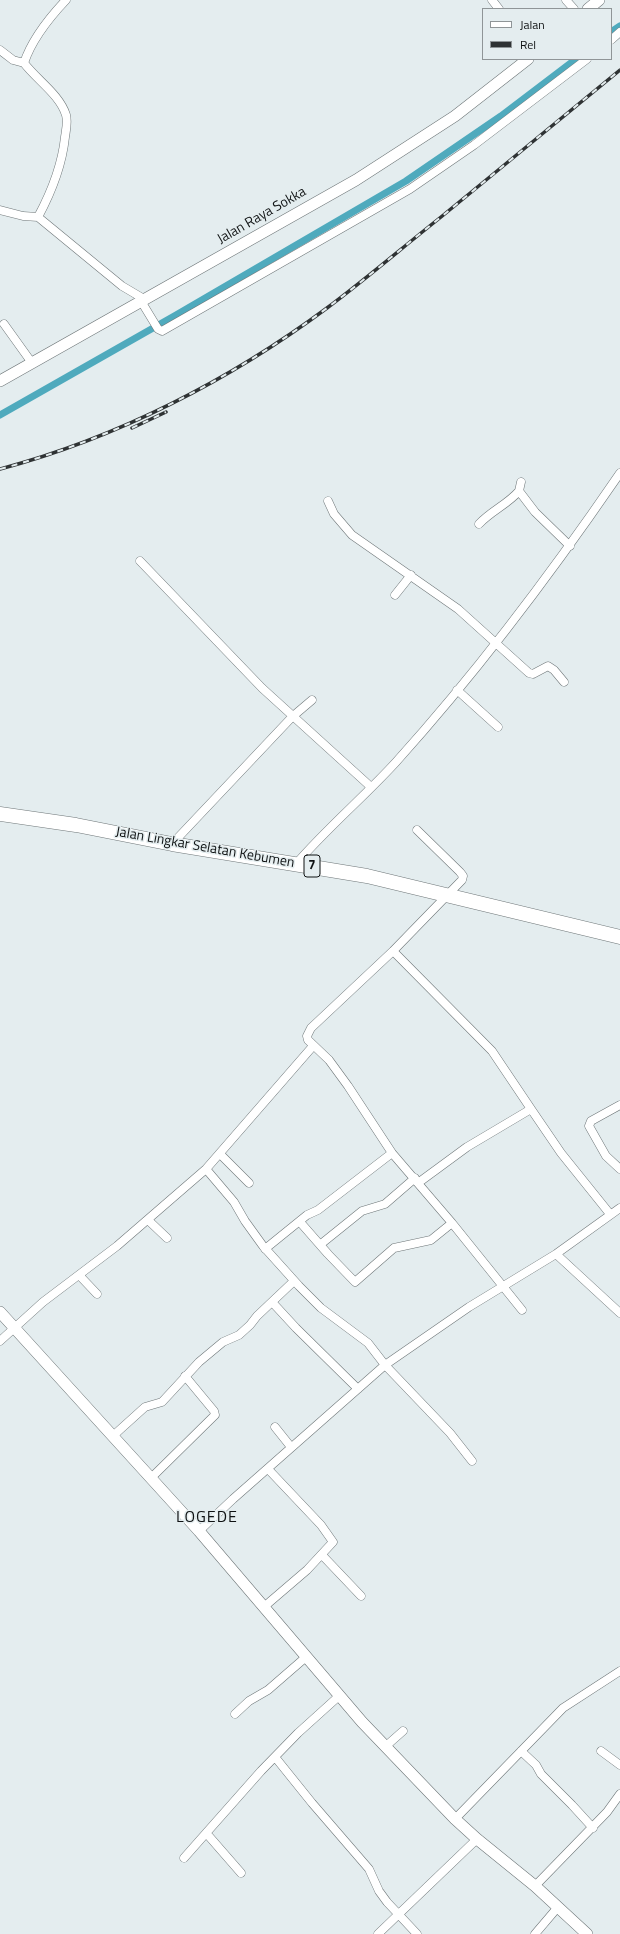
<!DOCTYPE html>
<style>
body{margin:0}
#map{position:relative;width:620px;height:1934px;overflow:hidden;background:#e4edef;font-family:"Titillium Web",sans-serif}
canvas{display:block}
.legend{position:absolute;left:482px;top:8px;width:130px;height:52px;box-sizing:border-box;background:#e4edef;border:1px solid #8f9597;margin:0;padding:5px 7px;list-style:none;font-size:12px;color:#0f1213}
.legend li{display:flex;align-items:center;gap:8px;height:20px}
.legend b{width:20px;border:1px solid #8f9597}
</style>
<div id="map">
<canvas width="620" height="1934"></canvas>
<ul class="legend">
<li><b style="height:5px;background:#fff"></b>Jalan</li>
<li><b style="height:5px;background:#2f3334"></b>Rel</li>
</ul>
</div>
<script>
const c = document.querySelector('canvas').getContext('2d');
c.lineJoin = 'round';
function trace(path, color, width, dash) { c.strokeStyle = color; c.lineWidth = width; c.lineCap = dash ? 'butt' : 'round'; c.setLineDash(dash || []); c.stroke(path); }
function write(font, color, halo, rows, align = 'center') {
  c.font = font + ' "Titillium Web",sans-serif'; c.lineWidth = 3; c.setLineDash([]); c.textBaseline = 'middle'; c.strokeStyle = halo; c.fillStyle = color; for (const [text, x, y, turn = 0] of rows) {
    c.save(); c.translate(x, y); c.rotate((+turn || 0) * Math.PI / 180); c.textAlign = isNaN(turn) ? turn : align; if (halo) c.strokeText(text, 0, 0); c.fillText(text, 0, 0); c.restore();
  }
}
trace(new Path2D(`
 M611,32L620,26
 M0,415L176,315L406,181L501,116L576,59`), '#4faabd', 7);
const street = new Path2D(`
 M66,0C48,19 32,39 24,63C37,80 60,95 66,115C68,122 66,130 65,137C62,166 52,191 38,217L122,286L144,299
 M492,0L499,9
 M566,0L574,9
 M611,40L620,32
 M0,50L13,60L24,63
 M0,210L23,216L38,217
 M141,301L158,329L162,331L410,189L474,145L587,59
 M4,324L32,363
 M521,482L519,491L535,512L570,546
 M328,501L334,514L352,535L458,609L529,673L533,674L548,666L554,670L564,682
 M479,524C491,511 508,504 519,491
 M140,561L262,688L371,787
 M395,595L411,575
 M457,690L498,727
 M417,830L460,872L463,876L462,880L393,951L311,1028L307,1036L308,1040L329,1060L348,1086L392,1153L452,1223L522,1310
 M172,844L292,717L312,700
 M296,864C327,828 364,797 396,762C478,671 551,574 620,473
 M393,951L492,1051L531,1109L467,1147L418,1183
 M620,1105L591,1121L589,1126L606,1156L620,1169
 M531,1109L561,1153L610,1214
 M220,1154L249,1183
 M206,1169L234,1202L245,1221L263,1246L299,1286L321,1308L368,1343L385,1365L450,1433L472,1461
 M148,1220L167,1238
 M300,1222L328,1254L355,1282L394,1248L431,1240L452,1223
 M321,1244L362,1211L385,1204L415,1178
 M265,1249L307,1215L318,1210L392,1153
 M556,1254L620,1313
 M79,1275L97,1294
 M272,1302L296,1328L358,1389
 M0,1341L43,1302L117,1246L206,1169L313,1046
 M275,1427L291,1447
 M114,1435L145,1407L162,1402L199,1362L223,1342L239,1335L250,1325L257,1316L294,1281
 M152,1477L215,1415L214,1411L185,1376
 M199,1531L233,1499L385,1365L469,1307L556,1254L620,1208
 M322,1555L361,1596
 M265,1606L307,1570L333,1542L321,1525L268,1469
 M235,1714L249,1701L268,1690L306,1657
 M386,1746L403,1731
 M521,1751L536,1765L541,1774L572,1805L593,1828
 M601,1751L620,1765
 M275,1757L312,1803L369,1869L379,1891L387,1902L417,1934
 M455,1819L563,1708L620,1671
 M207,1834L241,1873
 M184,1858L261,1771L298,1733L339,1696
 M535,1886L607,1812L620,1794
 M378,1934L477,1839
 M535,1934L558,1907`);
const secondary = new Path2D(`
 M588,9L599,0
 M0,381L356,180L455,116L528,59
 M0,1312L199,1531L362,1722L455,1819L477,1839L535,1886L587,1934`);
const highway = new Path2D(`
 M0,814L76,825L172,844L367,876L620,937`);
trace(street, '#6e7678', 9);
trace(secondary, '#6e7678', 12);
trace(highway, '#6e7678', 15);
trace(street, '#fff', 8);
trace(secondary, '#fff', 11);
trace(highway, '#fff', 14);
const rail = new Path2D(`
 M132,428L166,412
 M0,469C117,438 230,380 327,308C366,279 403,247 441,217C501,168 560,119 620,70`);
trace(rail, '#2f3334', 3.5);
trace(rail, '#e4edef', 2, [6]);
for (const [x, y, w] of [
 [312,866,16]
]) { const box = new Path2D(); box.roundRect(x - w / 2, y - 11, w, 22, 3); c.fillStyle = '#e4edef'; c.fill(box); trace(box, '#0f1213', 1); }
write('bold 13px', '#0f1213', null, [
 ["7",312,866]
]);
write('14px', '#0f1213', '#e4edef', [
 ["Jalan Raya Sokka",262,216,-30],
 ["Jalan Lingkar Selatan Kebumen",205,848,10]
]);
c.letterSpacing = '1px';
write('16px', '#0f1213', '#e4edef', [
 ["LOGEDE",207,1518]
]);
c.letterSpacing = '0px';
</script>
